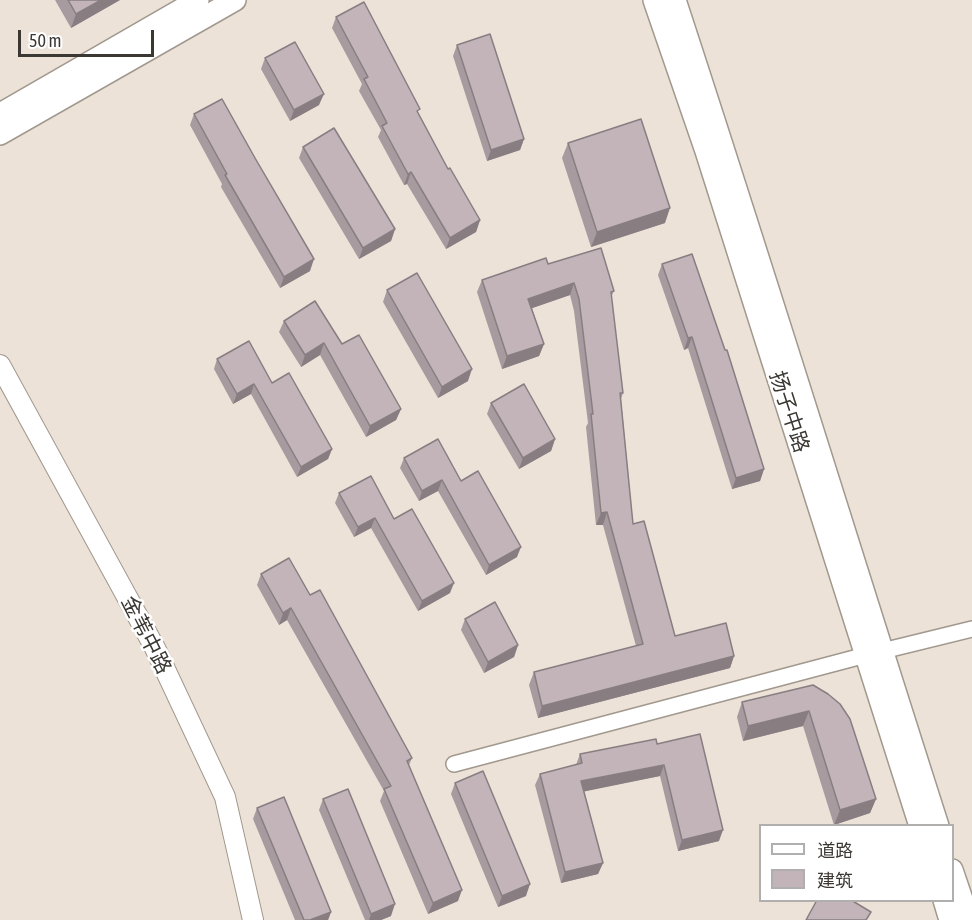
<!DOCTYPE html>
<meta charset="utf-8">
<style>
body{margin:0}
#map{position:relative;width:972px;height:920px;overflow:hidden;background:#ede2d8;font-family:"Asap Condensed","Noto Sans SC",sans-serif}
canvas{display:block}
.legend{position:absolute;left:759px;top:824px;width:195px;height:78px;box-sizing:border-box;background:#fff;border:2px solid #b1afad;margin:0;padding:8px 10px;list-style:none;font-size:18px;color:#3b3733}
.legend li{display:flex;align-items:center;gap:12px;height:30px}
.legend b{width:30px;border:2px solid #b1afad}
.scale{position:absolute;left:18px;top:30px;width:136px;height:27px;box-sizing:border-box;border:3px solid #3b3733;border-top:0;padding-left:8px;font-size:18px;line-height:21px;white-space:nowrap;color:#3b3733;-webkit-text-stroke:4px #fff;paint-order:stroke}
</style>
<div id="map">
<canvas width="972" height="920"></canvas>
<ul class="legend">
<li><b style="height:8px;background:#fff"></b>道路</li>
<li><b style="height:16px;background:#c2b4b9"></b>建筑</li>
</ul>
<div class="scale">50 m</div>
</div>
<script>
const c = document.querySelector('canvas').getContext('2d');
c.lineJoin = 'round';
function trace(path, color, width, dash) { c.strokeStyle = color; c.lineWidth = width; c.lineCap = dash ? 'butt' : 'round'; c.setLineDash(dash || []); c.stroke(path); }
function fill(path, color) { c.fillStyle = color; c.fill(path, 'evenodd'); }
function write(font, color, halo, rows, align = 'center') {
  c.font = font + ' "Asap Condensed","Noto Sans SC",sans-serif'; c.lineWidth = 5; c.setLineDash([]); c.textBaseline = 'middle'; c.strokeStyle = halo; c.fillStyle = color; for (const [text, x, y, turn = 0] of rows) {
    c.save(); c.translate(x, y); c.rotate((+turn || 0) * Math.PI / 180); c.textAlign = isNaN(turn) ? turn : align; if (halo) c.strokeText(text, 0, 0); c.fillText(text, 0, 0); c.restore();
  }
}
const minor = new Path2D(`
 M454,764L866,655L972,629`);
const tertiary = new Path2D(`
 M0,365L155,648L225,797L253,920`);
const secondary = new Path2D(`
 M654,0L706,151L920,826
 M675,0C765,274 850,551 938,826
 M0,114L198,0
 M0,134L235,0
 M952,870L969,920
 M944,900L950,920`);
trace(minor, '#a1988e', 18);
trace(tertiary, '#a1988e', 22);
trace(secondary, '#a1988e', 24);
trace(minor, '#fff', 15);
trace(tertiary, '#fff', 20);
trace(secondary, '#fff', 21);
fill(new Path2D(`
 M55,0H120L71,28Z
 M336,17L419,114L448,169L480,220L476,232L446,249L407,184L404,185L378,137L381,130L359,91L362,84L332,28Z
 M457,45L524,139L520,150L487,161L453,56Z
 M265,58L319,105L290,121L261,69Z
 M194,114L310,271L280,288L221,187L222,184L190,125Z
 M568,143L665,223L591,247L562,158Z
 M303,147L395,229L391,241L359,259L299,158Z
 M548,264L614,291L611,297L623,393L621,399L633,524L675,636L734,656L730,668L538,718L529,685L534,672L636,646L603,525H596L586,427L588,423L574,311L570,295L532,308L544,344L539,356L502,369L477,292L482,280Z
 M662,264L764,469L760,481L732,489L688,348L684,350L658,275Z
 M387,290L468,381L438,398L383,302Z
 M284,321L342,344L401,409L396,420L366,437L320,355L301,367L279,332Z
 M217,359L272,383L332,449L328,459L297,477L251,394L233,404L214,369Z
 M491,403L555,439L551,451L519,469L487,414Z
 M404,458L461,481L517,557L486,575L438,491L419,501L400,468Z
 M339,493L394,519L450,593L418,611L371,528L354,537L335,503Z
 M261,574L310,595L412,758L409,765L458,901L428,914L380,801L384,791L287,620L279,625L257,585Z
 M465,619L518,645L514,657L484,673L461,630Z
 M813,685L876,799L870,813L834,825L803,726L743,741L737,717L742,702Z
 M657,744L719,841L678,851L660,776L584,791L603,863L598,874L561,883L535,785L540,774L576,765L580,754Z
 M455,783L526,896L498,907L451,794Z
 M323,799L391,916L381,920H365L319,810Z
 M257,808L331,912L328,920H295L253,819Z`), '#a79b9f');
fill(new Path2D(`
 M101,0H120L71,28L76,14Z
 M324,94L319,105L290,121L294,110Z
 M524,139L520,150L487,161L491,150Z
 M411,172L407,184L404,185L408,174Z
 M670,208L665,223L591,247L597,232Z
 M480,220L476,232L446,249L450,238Z
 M395,229L391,241L359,259L363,248Z
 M314,259L310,271L280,288L284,277Z
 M574,283L570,295L524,311L528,299Z
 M692,337L688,348L684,350L688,338Z
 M324,343L320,355L301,367L305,355Z
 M544,344L539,356L502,369L507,356Z
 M472,369L468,381L438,398L442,387Z
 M254,384L251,394L233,404L237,394Z
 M401,409L396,420L366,437L370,426Z
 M555,439L551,451L519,469L523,458Z
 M332,449L328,459L297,477L301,467Z
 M764,469L760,481L732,489L736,478Z
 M442,480L438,491L419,501L422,491Z
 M607,512L603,525H596L601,513Z
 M375,518L371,528L354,537L358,527Z
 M521,547L517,557L486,575L489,565Z
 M454,583L450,593L418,611L422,601Z
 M291,608L287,620L279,625L283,613Z
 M518,645L514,657L484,673L488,662Z
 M734,656L730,668L538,718L542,706Z
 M809,711L803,726L743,741L748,726Z
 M664,765L660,776L577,793L581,781Z
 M876,799L870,813L834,825L840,810Z
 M723,830L719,841L678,851L682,840Z
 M603,863L598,874L561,883L565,872Z
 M530,884L526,896L498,907L502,896Z
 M462,890L458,901L428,914L433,903Z
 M395,904L391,916L381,920H369L371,914Z
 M331,912L328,920H310Z`), '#887e82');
const building = new Path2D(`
 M68,0H101L76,14Z
 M364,2L420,109L417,111L448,169L450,168L480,220L450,238L411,172L408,174L382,126L387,123L364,79L368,77L336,17Z
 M490,34L524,139L491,150L457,45Z
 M295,42L324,94L294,110L265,58Z
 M222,99L255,158L314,259L284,277L225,175L227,174L194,114Z
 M641,119L670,208L597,232L568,143Z
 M334,128L395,229L363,248L303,147Z
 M601,248L614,291L611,292L623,393H620L633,524L644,521L675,636L726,623L734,656L542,706L534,672L643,644L607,512L601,513L591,414H593L579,299L574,283L528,299L544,344L507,356L482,280L546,258L548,264Z
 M692,254L725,350H727L764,469L736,478L692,337L688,338L662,264Z
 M417,273L472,369L442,387L387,290Z
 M315,301L342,344L359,335L401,409L370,426L324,343L305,355L284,321Z
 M249,341L272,383L289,373L332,449L301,467L254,384L237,394L217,359Z
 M524,384L555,439L523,458L491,403Z
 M438,439L461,481L478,471L521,547L489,565L442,480L422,491L404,458Z
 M371,476L394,519L412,509L454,583L422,601L375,518L358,527L339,493Z
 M289,558L310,595L320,590L412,758L407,761L462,890L433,903L384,789L391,786L291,608L283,613L261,574Z
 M495,602L518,645L488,662L465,619Z
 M813,685L828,694L840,704L850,719L876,799L840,810L809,711L748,726L742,702Z
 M700,734L723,830L682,840L664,765L581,781L603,863L565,872L540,774L582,763L580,754L656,739L657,744Z
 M483,771L530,884L502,896L455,783Z
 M348,789L395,904L371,914L323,799Z
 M284,797L331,912L310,920H304L257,808Z
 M817,900H851L871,912L866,920H806Z`);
fill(building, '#c2b4b9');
trace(building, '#887e82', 1.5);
write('21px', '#3b3733', '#fff', [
 ["扬子中路",789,412,72],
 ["金苇中路",146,635,63]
]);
</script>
